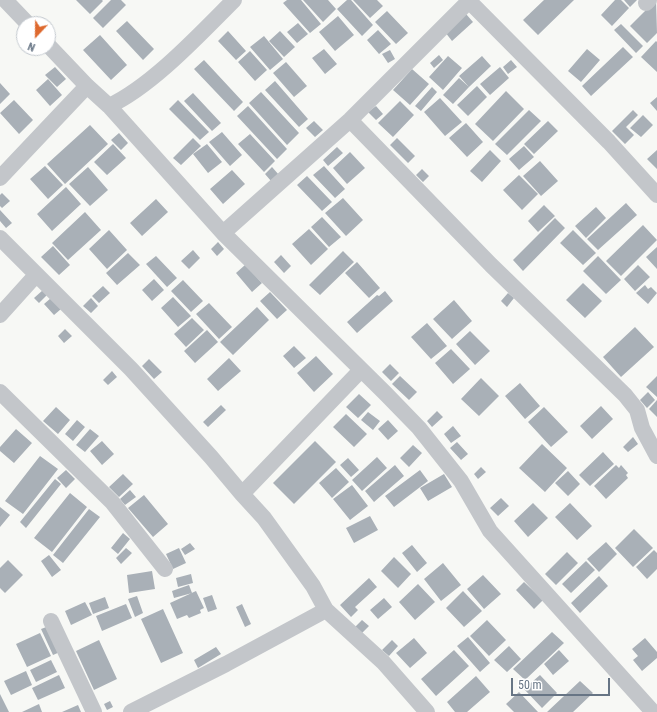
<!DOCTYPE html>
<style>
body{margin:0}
#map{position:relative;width:657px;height:712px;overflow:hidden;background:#f7f8f5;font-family:"Roboto Condensed",sans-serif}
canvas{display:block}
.north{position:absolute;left:16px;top:16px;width:40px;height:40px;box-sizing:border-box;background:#fff;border:1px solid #c2c8ce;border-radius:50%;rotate:202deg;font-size:11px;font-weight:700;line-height:16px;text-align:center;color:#677585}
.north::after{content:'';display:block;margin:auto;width:14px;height:18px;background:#de692e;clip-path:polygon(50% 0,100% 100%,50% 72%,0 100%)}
.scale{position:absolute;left:511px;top:678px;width:99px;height:18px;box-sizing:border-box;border:2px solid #677585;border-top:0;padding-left:5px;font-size:12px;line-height:14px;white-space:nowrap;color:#677585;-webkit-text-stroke:3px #fff;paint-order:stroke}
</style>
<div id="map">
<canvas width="657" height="712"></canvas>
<div class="north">N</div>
<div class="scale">50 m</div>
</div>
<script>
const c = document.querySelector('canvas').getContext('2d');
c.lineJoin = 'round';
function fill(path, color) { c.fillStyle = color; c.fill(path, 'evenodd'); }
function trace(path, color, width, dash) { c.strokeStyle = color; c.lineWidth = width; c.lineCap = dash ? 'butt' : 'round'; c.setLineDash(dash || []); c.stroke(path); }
fill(new Path2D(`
 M76,0H102L103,1L90,14Z
 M111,0H121L126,5L103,28L93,18Z
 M287,0H301L321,24L310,33L283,3Z
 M303,0H328L336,9L323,22Z
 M347,0H351L373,25L362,36L337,9Z
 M353,0H377L383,6L370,18Z
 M544,0H574L538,35L523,20Z
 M615,0H621L629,8L612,26L601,15Z
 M624,0H637L630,7Z
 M656,0L657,33L647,43L630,26Z
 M387,11L408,33L396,44L375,22Z
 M466,14L473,22L452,41L445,32Z
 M338,16L354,35L335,51L319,32Z
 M127,21L154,49L143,60L116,31Z
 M298,23L308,34L297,43L287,32Z
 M621,24L643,46L636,53L614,30Z
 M378,30L391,44L379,54L367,40Z
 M228,31L246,51L236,60L218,41Z
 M280,31L295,47L284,57L269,41Z
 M100,35L127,65L111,80L83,50Z
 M264,36L283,59L270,70L250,47Z
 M656,41L657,42V72L641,57Z
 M623,47L633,57L591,96L582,86Z
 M324,49L337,64L325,74L312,58Z
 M587,49L600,60L581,82L568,71Z
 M390,50L395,59L388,63L382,54Z
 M250,51L267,70L255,81L238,62Z
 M439,55L443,60L434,68L430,63Z
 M448,56L462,68L443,90L429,77Z
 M482,56L491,66L469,87L459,76Z
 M204,60L243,102L234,111L194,69Z
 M511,60L517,67L508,74L503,67Z
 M286,62L307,86L294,97L273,73Z
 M55,67L66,79L57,87L45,75Z
 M500,67L509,78L490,95L480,84Z
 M412,69L429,84L410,105L393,90Z
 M459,78L469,87L453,104L443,95Z
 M48,79L62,95L50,106L36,90Z
 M275,81L308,119L299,127L265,90Z
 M0,83L10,94L0,104Z
 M477,86L487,97L468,116L457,105Z
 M432,87L437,92L421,111L415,106Z
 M506,91L524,109L493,141L475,124Z
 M261,92L299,133L287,145L249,103Z
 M193,93L221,123L212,131L184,101Z
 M657,97V111L650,103Z
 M440,98L462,122L445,136L424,112Z
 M14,100L33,120L19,134L0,113Z
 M178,100L209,132L200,140L169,109Z
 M400,101L414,115L393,137L378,123Z
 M248,106L287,149L277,159L237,116Z
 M376,106L383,114L376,120L368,112Z
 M529,110L541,121L507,155L495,144Z
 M633,110L638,115L626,127L634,135L625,144L612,131Z
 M643,115L653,125L641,137L630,128Z
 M314,121L323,130L315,137L306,128Z
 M548,121L558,131L534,154L524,144Z
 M466,123L483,142L467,157L449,138Z
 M90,125L108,144L65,184L47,164Z
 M222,132L242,155L230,166L209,142Z
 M119,133L128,143L121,150L111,140Z
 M250,134L275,161L264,172L238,144Z
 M193,138L201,146L181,165L173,158Z
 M397,138L415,156L408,163L390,145Z
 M113,144L126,158L107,175L94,162Z
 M207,144L222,162L208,173L193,154Z
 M524,146L534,157L519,170L509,159Z
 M337,147L343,153L328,166L323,160Z
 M490,150L501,161L482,182L470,171Z
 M657,150V169L647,159Z
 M350,152L365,168L347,184L333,168Z
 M540,161L558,181L541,196L523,176Z
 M45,166L63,185L48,199L30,179Z
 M324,166L345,189L335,198L313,175Z
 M88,167L108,190L90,206L69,184Z
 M272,167L279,175L271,181L265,174Z
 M422,169L429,176L423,182L416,175Z
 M232,170L245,184L223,204L210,189Z
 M519,175L538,194L522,210L503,190Z
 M307,176L332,202L322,211L297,185Z
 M66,187L81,204L52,231L37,214Z
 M2,193L10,201L2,208L0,206V195Z
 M343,198L363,220L346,236L325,213Z
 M156,199L168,212L142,236L130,223Z
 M626,203L637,215L598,250L587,239Z
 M544,205L555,216L538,232L528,221Z
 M596,207L606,218L586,238L575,226Z
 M0,210L12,223L6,228L0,221Z
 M85,212L101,230L68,260L52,243Z
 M322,217L341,237L329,247L311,227Z
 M555,218L565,228L523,271L513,260Z
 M643,225L657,240L621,276L606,261Z
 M309,229L328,249L311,265L292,244Z
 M109,230L127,250L107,269L89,249Z
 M573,230L596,253L583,265L560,243Z
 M218,242L224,249L217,256L211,249Z
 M53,246L70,265L59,275L41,257Z
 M657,247V269L646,257Z
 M193,250L200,258L189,269L181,261Z
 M343,251L354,262L320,295L309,285Z
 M128,253L140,265L117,285L106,273Z
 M281,255L291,266L284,273L274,262Z
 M156,256L177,278L167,287L146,264Z
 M598,256L621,280L606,294L583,271Z
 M357,262L380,288L369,298L345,273Z
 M245,265L262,283L252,292L236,273Z
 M638,265L650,277L635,291L624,279Z
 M154,279L164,290L152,301L142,290Z
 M183,280L203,301L191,312L171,291Z
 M583,283L602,301L585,318L566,300Z
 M645,285L648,289L651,287L657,293L648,304L636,293Z
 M103,286L110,293L99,303L92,296Z
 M43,290L47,295L39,303L34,298Z
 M385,291L393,301L357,333L347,322L377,295L379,296Z
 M270,292L287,310L277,319L260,301Z
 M508,293L514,298L507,307L501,301Z
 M173,297L191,316L178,327L161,308Z
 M51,298L61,309L54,315L44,304Z
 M91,298L98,306L91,313L83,306Z
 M454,300L472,321L452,339L433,319Z
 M209,303L232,327L219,339L196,314Z
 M257,307L269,320L233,355L220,342Z
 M192,318L204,330L186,347L174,334Z
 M427,323L447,346L431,359L411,337Z
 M635,327L654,347L621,377L603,357Z
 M65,329L72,336L64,343L58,336Z
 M207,330L218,342L195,363L184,351Z
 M470,331L490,351L475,365L456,344Z
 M294,346L306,358L294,368L283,356Z
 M451,349L470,369L453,384L435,363Z
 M316,356L333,374L314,392L297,373Z
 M229,358L241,371L218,391L207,379Z
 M149,359L162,372L154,379L142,366Z
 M390,364L399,373L391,381L382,372Z
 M112,371L117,377L108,385L103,380Z
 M400,376L417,392L409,400L392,384Z
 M657,376V397L646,387Z
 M481,378L499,396L479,416L461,399Z
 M520,383L540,406L525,419L505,396Z
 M648,392L655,400L647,408L640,400Z
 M359,394L371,405L358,418L346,407Z
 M657,400V417L649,409Z
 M221,405L226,410L208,427L203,422Z
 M601,406L613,419L592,439L580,426Z
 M56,407L70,420L58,434L43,421Z
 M544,407L568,432L551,447L528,422Z
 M437,411L443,417L432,427L427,421Z
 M368,412L380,421L373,430L361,420Z
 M346,414L367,434L354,447L333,427Z
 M77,420L85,427L73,441L65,434Z
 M388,420L398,431L388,440L378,429Z
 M453,426L461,436L451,443L444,434Z
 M16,429L32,443L14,463L0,451V447Z
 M90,429L99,436L85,452L76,445Z
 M633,437L638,444L628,452L623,447Z
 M102,441L114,454L102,465L90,451Z
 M315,441L336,462L294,504L273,483Z
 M457,442L468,454L461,460L450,448Z
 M542,444L567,468L545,492L519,468Z
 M413,445L422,453L409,467L400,458Z
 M603,452L614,464L590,486L579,475Z
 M40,456L58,469L23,514L5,501Z
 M377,457L387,468L362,491L352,480Z
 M348,458L359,470L351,477L340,465Z
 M395,465L404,476L374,502L365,491Z
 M616,465L619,468L621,465L628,473L626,475L628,478L606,499L594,486Z
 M481,467L486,472L478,479L474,474Z
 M336,468L349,482L332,498L319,483Z
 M66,470L75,479L66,488L57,478Z
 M420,470L428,481L394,507L385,496Z
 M568,471L580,484L568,496L555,483Z
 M123,474L133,484L119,497L109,487Z
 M444,474L452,487L428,501L420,488Z
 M55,479L61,484L26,528L20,522Z
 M352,485L368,506L350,520L333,499Z
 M130,490L136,497L125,505L120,499Z
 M70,493L87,507L52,552L34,538Z
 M144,495L168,524L153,537L128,508Z
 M501,498L509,506L498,516L490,508Z
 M533,503L548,518L528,537L514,521Z
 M570,503L592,526L577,540L555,517Z
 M0,507L10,515L0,527Z
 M89,509L100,517L63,563L53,555Z
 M370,516L378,530L354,543L346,528Z
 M634,529L653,548L633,567L615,548Z
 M123,533L130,539L118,554L111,548Z
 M606,542L617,554L599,572L587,559Z
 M190,543L195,549L185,555L181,549Z
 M412,545L427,563L417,572L402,553Z
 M126,548L132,553L121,564L116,558Z
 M179,548L186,563L173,569L166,554Z
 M654,550L657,553V569L647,579L636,567Z
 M567,552L578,563L556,585L545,574Z
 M49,555L61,570L52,577L41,561Z
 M394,557L411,574L398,588L381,571Z
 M8,560L23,575L5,593L0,588V568Z
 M586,561L595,570L571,593L562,584Z
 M443,563L461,585L441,601L424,579Z
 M152,571L155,589L129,593L127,575Z
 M191,574L193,583L178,587L176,578Z
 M483,575L501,594L484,609L467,589Z
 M599,576L608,586L580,613L571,603Z
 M369,578L377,587L355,607L358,610L351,617L340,605Z
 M524,582L543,600L534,609L516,590Z
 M418,584L435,602L415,620L399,602Z
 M189,585L192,593L174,598L172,591Z
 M196,591L204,608L200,610L201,613L189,618L187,615L177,619L170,603Z
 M463,591L482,611L464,627L446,608Z
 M212,595L217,609L208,612L203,598Z
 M137,596L143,613L135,617L128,599Z
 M105,597L109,608L93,614L89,603Z
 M384,598L392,607L378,619L370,610Z
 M85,602L92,615L71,625L65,611Z
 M126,604L132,618L102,631L96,616Z
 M242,604L251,624L245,627L236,607Z
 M163,609L183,653L161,663L141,619Z
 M362,620L369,626L362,633L355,627Z
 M487,620L506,640L489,656L470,636Z
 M49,626L60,652L53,655L41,629Z
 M552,632L564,643L525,680L513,669Z
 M40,633L51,656L27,667L16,644Z
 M468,637L490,663L480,672L457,646Z
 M414,638L427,653L410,668L396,653Z
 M645,638L657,652V658L642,671L633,660L638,656L632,649Z
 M99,640L117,679L94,690L76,651Z
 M392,640L398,646L389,656L382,650Z
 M509,646L521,659L507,672L494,660Z
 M216,647L221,654L198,668L194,660Z
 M454,650L469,666L436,696L421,679Z
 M559,650L569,661L553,675L544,664Z
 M51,660L57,672L36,682L30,670Z
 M26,671L32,685L11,695L4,681Z
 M59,675L65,688L38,700L32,688Z
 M540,675L557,693L542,708L524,689Z
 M476,676L490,692L467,712H455L447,702Z
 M580,681L593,693L573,712H547Z
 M519,692L538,712H514L506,704Z
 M0,694L9,712H0Z
 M110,701L113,707L107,710L104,704Z
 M39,704L42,712H22Z
 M78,705L81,712H62Z`), '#a9b0b7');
trace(new Path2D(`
 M5,0L28,24
 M469,1L609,142L657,195
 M646,3L649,0
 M48,45L87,86L109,106L223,233L385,393L419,428L461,481L490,531L653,712
 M109,106C152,86 200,34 234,0
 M350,120L491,265L625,395L637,410L642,428L657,456
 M0,178L87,86
 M223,233L350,120L470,0
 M0,238L131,369L211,457L242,494L264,518L313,586L326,610L383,662L427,712
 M0,315L36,275
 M0,392L112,502L165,569
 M242,494L361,370
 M51,621L94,712
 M131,712L226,664L326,610`), '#c3c6ca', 16);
</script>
